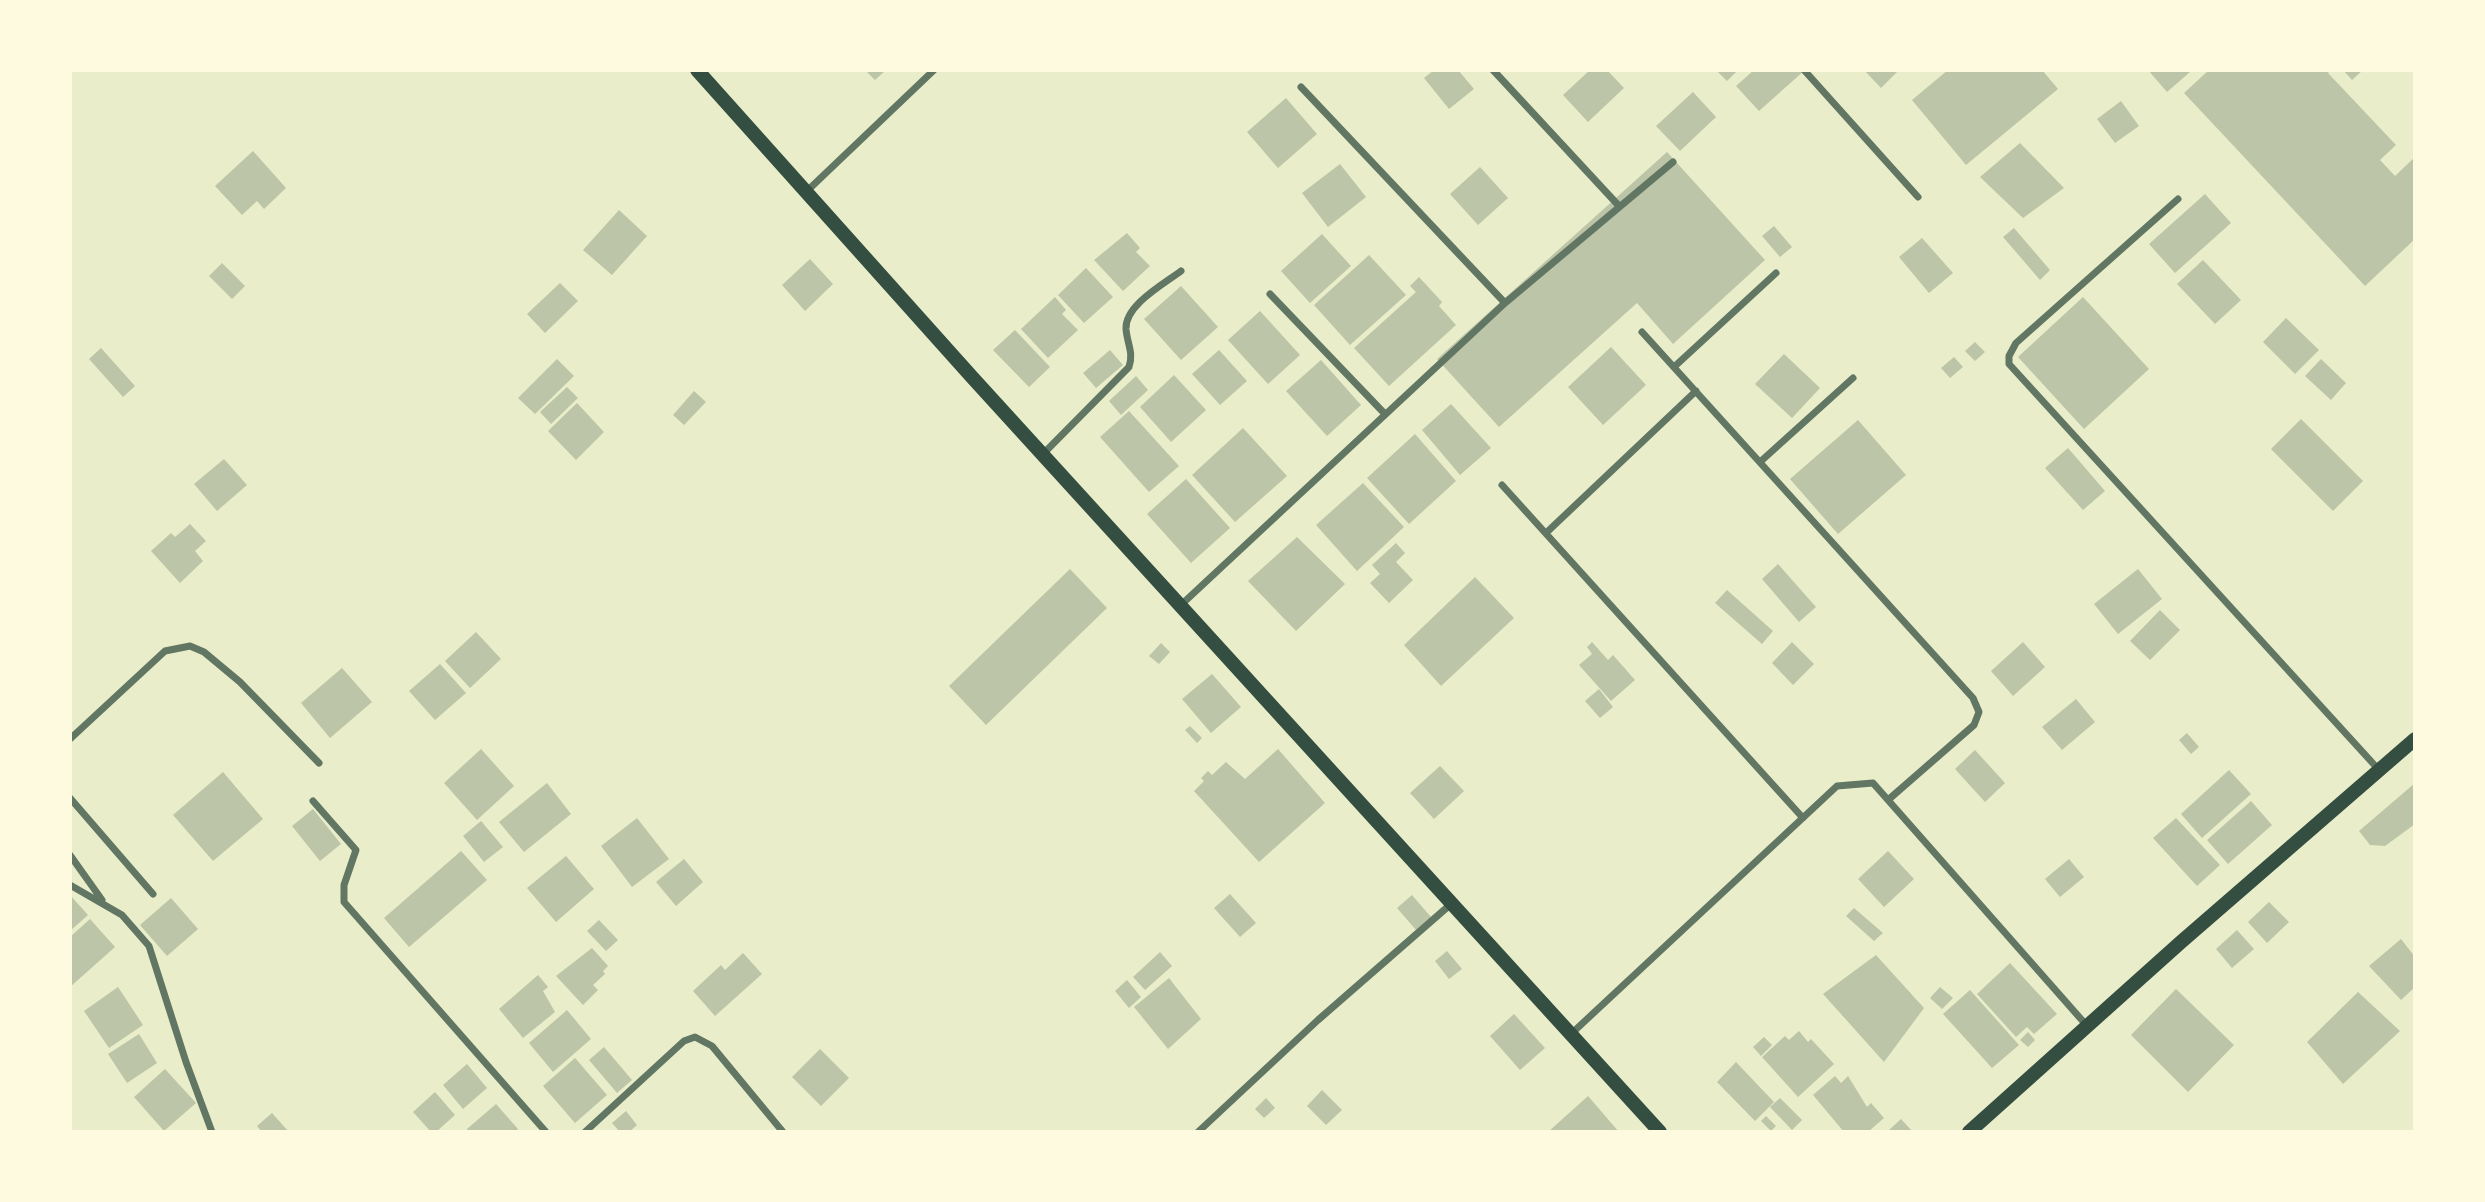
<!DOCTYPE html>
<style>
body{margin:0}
#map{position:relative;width:2485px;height:1202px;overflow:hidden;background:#e9edc9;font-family:"Playfair Display",serif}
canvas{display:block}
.frame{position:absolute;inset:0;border:72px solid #fefae0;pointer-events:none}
</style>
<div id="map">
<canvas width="2485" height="1202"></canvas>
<div class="frame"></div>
</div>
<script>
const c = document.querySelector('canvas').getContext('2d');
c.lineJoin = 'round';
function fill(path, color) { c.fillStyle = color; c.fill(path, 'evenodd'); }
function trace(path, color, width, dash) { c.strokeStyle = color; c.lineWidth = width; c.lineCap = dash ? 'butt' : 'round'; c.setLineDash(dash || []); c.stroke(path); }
fill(new Path2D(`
 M865,70H886L875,80Z
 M1434,70H1458L1474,89L1449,109L1424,78Z
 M1590,70H1607L1624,88L1588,122L1563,95Z
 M1716,70H1738L1727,81Z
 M1754,70H1805L1759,111L1736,86Z
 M1864,70H1899L1881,88Z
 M1948,70H2042L2058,89L1966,165L1912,100Z
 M2148,70H2187L2190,72L2167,92Z
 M2209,70H2331L2328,73L2396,145L2380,160L2395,176L2415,157V239L2365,286L2184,93Z
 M2343,70H2363L2352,80Z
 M1693,92L1716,117L1680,151L1656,126Z
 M1286,98L1317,134L1278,168L1247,132Z
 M2121,101L2139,126L2115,143L2097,119Z
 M2020,143L2064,188L2023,218L1980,177Z
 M253,151L286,188L264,209L257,201L242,215L215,186Z
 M1667,152L1765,260L1673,344L1637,303L1499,427L1437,359Z
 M1340,164L1366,197L1328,227L1302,193Z
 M1480,167L1508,198L1478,225L1450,194Z
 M2205,194L2231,223L2175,273L2149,244Z
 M619,210L647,236L612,275L583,250Z
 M1774,226L1792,247L1780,257L1762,236Z
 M2014,228L2050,270L2040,280L2003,237Z
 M1127,233L1140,248L1136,252L1150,266L1123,291L1094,260Z
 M1322,234L1351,266L1310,303L1281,271Z
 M1922,238L1953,273L1929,293L1899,257Z
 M1369,255L1406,295L1350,345L1314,305Z
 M810,259L833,284L805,311L782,285Z
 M2203,260L2241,300L2215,324L2177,284Z
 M222,263L245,286L232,299L209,276Z
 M1086,268L1113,297L1084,323L1058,295Z
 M1419,277L1442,302L1439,306L1456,325L1389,386L1354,348L1416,292L1410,286Z
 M560,283L578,301L545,333L527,314Z
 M1181,286L1218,327L1181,360L1144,319Z
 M1055,297L1066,310L1062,314L1078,330L1048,358L1021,329Z
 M2083,297L2149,369L2084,429L2018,357Z
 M1260,311L1300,355L1268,384L1228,340Z
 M2286,318L2319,350L2295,374L2263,342Z
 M1015,330L1050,367L1029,387L993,350Z
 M1975,342L1985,352L1975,361L1965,351Z
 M1611,347L1646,385L1603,425L1568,387Z
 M101,348L135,386L123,397L89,359Z
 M1110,350L1123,365L1096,388L1083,373Z
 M1219,350L1247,381L1220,405L1192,374Z
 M1784,354L1820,388L1792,418L1755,384Z
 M1954,357L1963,367L1950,378L1941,368Z
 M557,359L574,376L535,414L518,398Z
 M2321,359L2346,383L2331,400L2305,376Z
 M1321,360L1361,405L1327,436L1286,391Z
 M1174,375L1206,410L1171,442L1140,407Z
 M1136,376L1148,390L1121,415L1109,401Z
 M567,387L578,398L551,424L540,412Z
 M694,391L706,402L684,425L673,415Z
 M577,403L604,432L576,460L548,431Z
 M1451,404L1491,448L1460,475L1422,430Z
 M1129,411L1179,466L1149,492L1100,437Z
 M2301,419L2363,481L2333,511L2271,449Z
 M1858,420L1906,475L1838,534L1790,479Z
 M1243,428L1287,476L1235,522L1192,475Z
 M1415,434L1456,481L1409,524L1367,478Z
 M2068,448L2105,491L2083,510L2045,468Z
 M224,459L247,485L217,511L194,484Z
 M1186,479L1230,528L1191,563L1147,514Z
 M1363,483L1404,527L1357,571L1316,525Z
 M190,524L206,541L195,551L203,561L180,583L151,551L171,533L175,537Z
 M1297,537L1345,584L1296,631L1248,581Z
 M1396,543L1405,553L1396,562L1413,580L1389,603L1370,583L1380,574L1372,565Z
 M1778,564L1816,607L1799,622L1762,579Z
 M1070,569L1107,608L986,725L949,686Z
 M2138,569L2162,599L2118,634L2094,604Z
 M1475,577L1514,618L1441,686L1404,645Z
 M1727,590L1773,631L1762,644L1715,603Z
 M2160,610L2180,630L2150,660L2130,641Z
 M476,632L501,659L470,688L445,661Z
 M1592,642L1608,660L1613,655L1635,680L1611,701L1579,665L1592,654L1587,647Z
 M1792,642L1814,664L1793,685L1772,663Z
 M2023,642L2045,667L2013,696L1991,671Z
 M1161,643L1170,652L1159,664L1149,656Z
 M440,664L466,693L435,720L409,691Z
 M342,668L372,702L330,738L301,703Z
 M1212,674L1241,707L1211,733L1182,699Z
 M1599,689L1613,707L1600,718L1585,701Z
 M2076,699L2095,722L2062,750L2042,727Z
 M1190,726L1202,738L1197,743L1185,730Z
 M2187,733L2199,747L2191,754L2179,740Z
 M481,749L514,786L477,820L444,783Z
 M1278,749L1325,803L1259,862L1194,791L1204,781L1201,778L1208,771L1212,775L1226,762L1245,779Z
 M1975,750L2005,783L1985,802L1955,769Z
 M1440,766L1464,791L1434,819L1410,793Z
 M2229,770L2251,794L2202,838L2181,814Z
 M223,772L263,819L213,861L173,815Z
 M547,783L571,814L524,852L499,822Z
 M2415,783V824L2385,846L2370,845L2359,831Z
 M2251,801L2272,825L2228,864L2207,840Z
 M313,809L341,844L320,861L292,826Z
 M637,818L669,859L632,887L601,846Z
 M2176,818L2220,865L2197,886L2153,838Z
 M481,821L503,847L484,862L463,836Z
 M461,851L487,880L409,947L384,918Z
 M1888,851L1914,879L1884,907L1858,879Z
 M566,856L594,889L556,922L527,888Z
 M684,859L703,882L676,906L656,882Z
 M2069,859L2084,877L2060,897L2045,879Z
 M1230,894L1256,923L1240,937L1214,908Z
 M70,895L88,915L70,931Z
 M1412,895L1431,917L1416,930L1397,908Z
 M171,898L198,929L167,956L140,925Z
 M2269,902L2289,922L2267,943L2248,922Z
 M1854,908L1883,933L1874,941L1846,916Z
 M90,919L115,947L70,987V937Z
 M599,920L618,940L606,951L587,931Z
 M2237,930L2254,949L2232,968L2216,949Z
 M2401,939L2415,957V987L2401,1000L2369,966Z
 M592,948L608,966L603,971L605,974L593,985L598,990L583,1005L556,976Z
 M1447,951L1462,969L1449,979L1435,961Z
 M1160,952L1172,966L1145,990L1133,977Z
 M743,953L762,974L715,1016L693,991L721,965L725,970Z
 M1876,955L1924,1008L1884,1062L1823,994Z
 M2010,963L2057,1014L2034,1034L2027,1027L2016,1037L1977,994Z
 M538,975L548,987L543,991L555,1012L523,1038L499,1009Z
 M1169,978L1201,1019L1168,1049L1134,1007Z
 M1127,980L1141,997L1129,1008L1115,991Z
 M118,987L143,1025L109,1048L84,1011Z
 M1940,987L1953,998L1942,1009L1930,998Z
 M2176,989L2234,1045L2188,1092L2131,1035Z
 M1970,990L2019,1045L1992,1068L1943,1014Z
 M2358,992L2400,1031L2343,1084L2307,1042Z
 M567,1010L591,1039L553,1072L529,1043Z
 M1514,1014L1545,1048L1520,1070L1490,1036Z
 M1799,1031L1808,1042L1811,1039L1834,1064L1798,1097L1762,1057L1785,1036L1789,1040Z
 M2028,1032L2035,1040L2028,1047L2020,1040Z
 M139,1034L157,1063L127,1083L108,1054Z
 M1764,1037L1772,1045L1761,1056L1753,1047Z
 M604,1047L632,1080L617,1093L589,1060Z
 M820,1049L849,1078L821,1106L792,1077Z
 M575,1058L607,1095L575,1123L543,1086Z
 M1736,1062L1774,1102L1755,1121L1717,1082Z
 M467,1064L487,1088L463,1109L443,1085Z
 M165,1069L196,1103L164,1131L134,1097Z
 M1835,1076L1841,1083L1848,1076L1867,1107L1871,1103L1884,1118L1868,1132H1844L1813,1095Z
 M1322,1090L1342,1110L1326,1125L1307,1106Z
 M435,1092L455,1115L436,1132H431L413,1112Z
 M1588,1096L1619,1132H1548Z
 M1266,1098L1275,1108L1264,1118L1255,1109Z
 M1780,1098L1802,1120L1792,1130L1770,1107Z
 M496,1104L518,1129L515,1132H469L467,1129Z
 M626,1111L637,1125L629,1132H620L612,1123Z
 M272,1113L289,1132H262L257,1126Z
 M1766,1116L1776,1126L1771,1131L1761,1121Z
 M1901,1119L1913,1132H1887Z`), '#bcc5a7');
trace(new Path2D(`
 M1493,70L1619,206
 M1804,70L1918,197
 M1301,87L1505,303
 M807,191L934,70
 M2178,199L2016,343L2009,356V364L2379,770
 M1270,294L1384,413
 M1642,332L1973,698L1979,712L1974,725L1888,800
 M1674,367L1776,273
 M1043,454L1129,367C1134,353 1127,343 1126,329C1125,305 1164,284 1181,271
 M1760,462L1853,378
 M1502,485L1803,818
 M1546,533L1696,391
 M1182,604L1505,303L1673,162
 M70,739L165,651L190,646L204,652L240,682L319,763
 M70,798L153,894
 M313,801L356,850L344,885V902L546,1132
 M70,855L102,900
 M70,885L122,915L149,946L186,1062L212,1132
 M1571,1034L1837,786L1873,783L2088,1027
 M585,1132L684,1041L695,1037L712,1046L783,1132
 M1198,1132L1318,1020L1451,904`), '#617663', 7);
trace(new Path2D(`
 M697,70L971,376L1660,1132
 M1969,1132L2181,942L2415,739`), '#344e41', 14);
</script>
